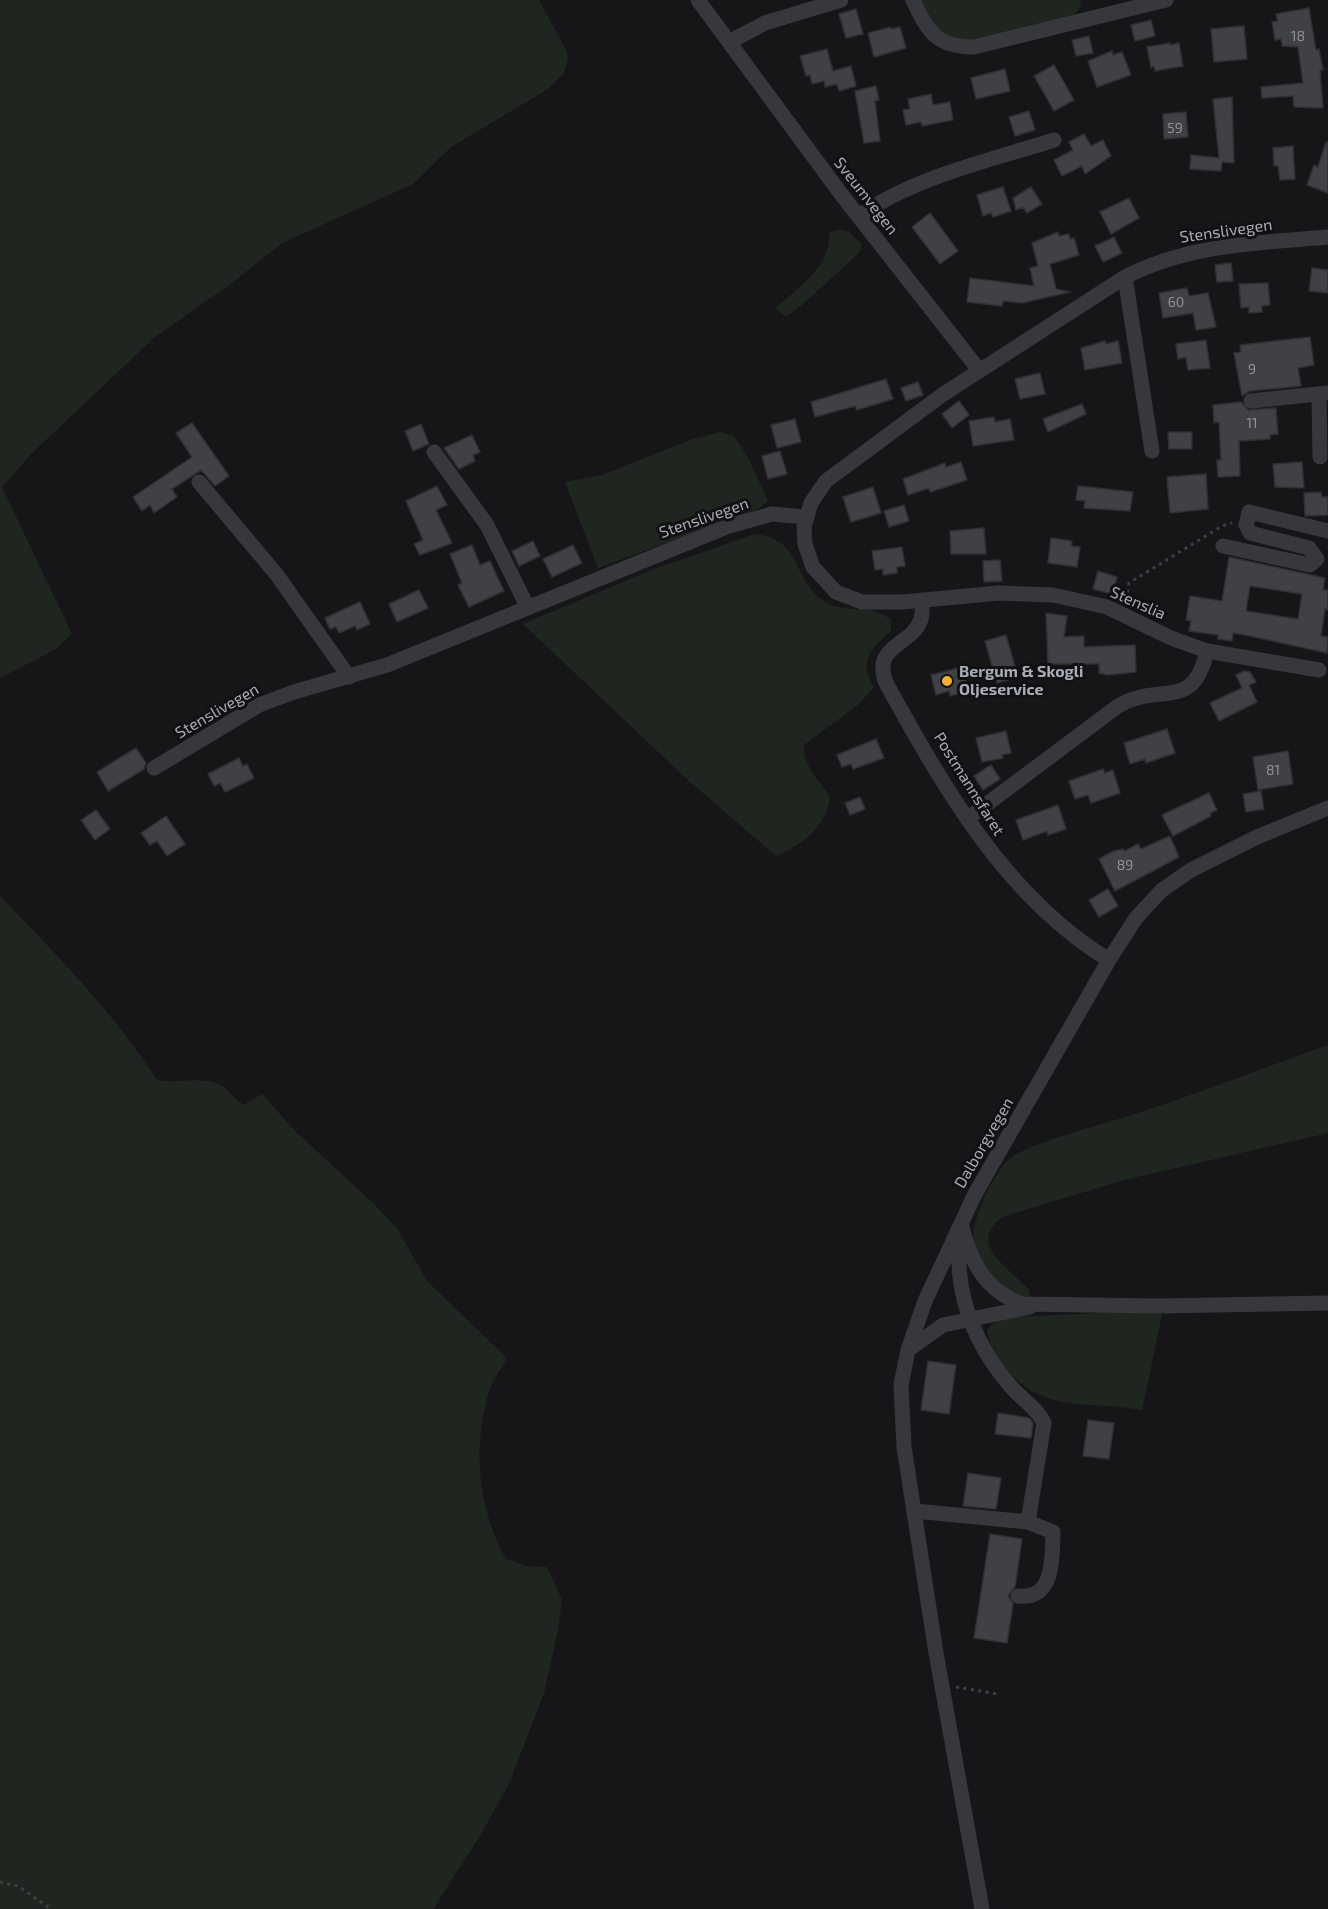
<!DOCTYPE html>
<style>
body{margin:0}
canvas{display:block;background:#161618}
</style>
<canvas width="1328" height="1909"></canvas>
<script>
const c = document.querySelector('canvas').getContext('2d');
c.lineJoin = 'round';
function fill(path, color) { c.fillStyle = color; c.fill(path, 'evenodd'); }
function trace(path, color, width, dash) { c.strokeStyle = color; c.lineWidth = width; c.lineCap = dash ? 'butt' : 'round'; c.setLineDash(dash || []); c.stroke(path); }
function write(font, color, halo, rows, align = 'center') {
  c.font = font + ' "Exo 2",sans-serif'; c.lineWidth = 6; c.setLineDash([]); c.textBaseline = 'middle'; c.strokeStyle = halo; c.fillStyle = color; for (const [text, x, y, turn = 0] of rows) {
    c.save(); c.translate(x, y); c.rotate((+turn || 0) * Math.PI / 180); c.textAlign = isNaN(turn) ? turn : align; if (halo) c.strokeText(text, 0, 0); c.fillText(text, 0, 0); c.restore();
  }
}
fill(new Path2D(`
 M0,0H539L567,52L568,59L564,73L548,89L451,147L413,184L282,243L229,285L155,337L32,453L2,487L72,634L56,649L0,678Z
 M904,0H1080L1081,6L1068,23L975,50L922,30Z
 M840,229L849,232L862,245L859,253L803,304L786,317L775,308C797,289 832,266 829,233Z
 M720,432L734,436L748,457L768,501L758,509L598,568L565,482L602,475L693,439Z
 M755,534C801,539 792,576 821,599C842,616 871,602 891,620V631C870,650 858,661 874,687L859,704L804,745C802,764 820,782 830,797C827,826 802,845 776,856L689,781L523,624L654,569Z
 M0,896C56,954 113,1012 157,1080C178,1084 199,1076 219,1084C230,1089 233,1100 244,1105L262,1094L295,1131L374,1204L397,1228L427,1281L507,1358C501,1369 493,1380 489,1391C472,1447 478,1509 506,1559L526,1566L547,1567L562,1600L558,1630L544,1693L509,1784L480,1836L433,1909H0Z
 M1328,1045V1133L1124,1180L1005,1216C961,1242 1016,1273 1029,1290L1030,1298C997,1287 986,1276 975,1244C968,1224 993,1176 1007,1161C1027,1142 1114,1122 1144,1111C1205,1091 1266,1067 1328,1045Z
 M1144,1311L1162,1315L1142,1410C1088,1400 1044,1415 1005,1367C996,1355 989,1345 987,1330L994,1322L1013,1317Z`), '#1e261f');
const building = new Path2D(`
 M1309,8L1316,50L1319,49L1323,70H1320L1323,108L1294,107L1293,96L1262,98L1261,87L1303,83L1298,47L1282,46L1281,39L1275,40L1272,22L1278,21L1276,14Z
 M856,9L863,34L846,38L839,14Z
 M1151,20L1155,36L1135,41L1131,25Z
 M1244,26L1247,59L1214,62L1211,29Z
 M891,27V29L900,27L906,48L874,57L868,33Z
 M1089,36L1093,53L1076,56L1072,40Z
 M1170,43V45L1179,43L1183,66L1155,71L1154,66L1151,68L1147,47Z
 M827,49L833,71L851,66L856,86L839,91L837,84L825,87L824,81L812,84L810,75L806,76L800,56Z
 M1112,51L1113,55L1122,52L1131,75L1097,87L1088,61Z
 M1054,65L1074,100L1054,111L1034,76Z
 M1005,69L1010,91L976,99L971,78Z
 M876,86L879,100L875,101L880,141L864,143L855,91Z
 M931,94L933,105L950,102L953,120L922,126L921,122L906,125L903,110L910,109L908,99Z
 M1232,97L1234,163L1222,162L1221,171L1190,169L1191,155L1219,158L1213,99Z
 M1029,111L1035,130L1015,136L1009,117Z
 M1186,112L1188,137L1164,139L1163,114Z
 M1084,134L1091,146L1103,140L1111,156L1085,174L1082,166L1062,176L1054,160L1073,150L1069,142Z
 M1326,142L1328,143V193L1307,185L1314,165L1318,167Z
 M1293,146L1295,179L1280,180L1278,166H1274L1273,148Z
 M1003,187L1011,211L993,217L991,213L983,216L977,195Z
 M1031,187L1042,204L1027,213L1023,207L1016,210L1013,198Z
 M1129,198L1139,218L1111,234L1100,212Z
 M930,213L958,251L940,264L912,227Z
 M1058,232L1059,236L1069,234L1070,239L1074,238L1079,255L1050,264L1056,289L1070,292L1022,303L1003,301L1002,306L967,302L970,278L1034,286L1030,268L1038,266L1032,243Z
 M1114,237L1122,253L1103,262L1095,246Z
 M1231,263L1233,281L1217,282L1215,265Z
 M1312,268L1328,270V293L1309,291Z
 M1268,283L1270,305L1262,306V312L1249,313V307L1241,308L1239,284Z
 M1187,288L1189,296L1208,293L1216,327L1196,330L1193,313L1163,318L1159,293Z
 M1310,337L1314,365L1298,368L1301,386L1250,391L1242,396L1234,353L1241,352L1240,345Z
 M1206,340L1210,368L1188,370L1186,357L1178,359L1176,344Z
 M1105,341L1106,344L1118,341L1122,363L1085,370L1081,348Z
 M1040,373L1045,394L1020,399L1015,379Z
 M886,379L893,399L857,410L855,406L815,417L811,402Z
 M918,382L923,395L906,401L901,388Z
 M959,401L969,415L952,428L942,414Z
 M1241,402L1248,410L1276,408L1278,434L1270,435V439L1239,441L1240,476L1218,477L1217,460H1221L1219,422L1214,423L1213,405Z
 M1082,404L1086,414L1048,432L1043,419Z
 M994,417L995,422L1010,419L1014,440L973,446L969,421Z
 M795,419L801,442L777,448L771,425Z
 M192,423L229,476L215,486L201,470L172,489L177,497L154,513L150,505L142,511L133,497L192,457L176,433Z
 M421,424L429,444L413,451L405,431Z
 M1168,432H1192V449H1169Z
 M472,435L480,452L473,455L475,461L459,469L444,448Z
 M780,451L787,474L768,479L762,456Z
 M961,462L967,480L930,492L929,488L908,495L903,479L945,463L946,467Z
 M1302,462L1304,488L1275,487L1273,464Z
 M1206,474L1208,509L1170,513L1167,477Z
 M437,486L447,505L436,510L452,543L420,555L414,544L423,540L406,501Z
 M1078,486L1133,492L1130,511L1084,508L1085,501L1076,500Z
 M873,487L881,513L851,522L843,497Z
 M1321,492L1322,497H1328V515L1305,516L1304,493Z
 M904,505L909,521L889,527L884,511Z
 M984,528L986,554H951L950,531Z
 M1051,538L1072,541L1071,546L1080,547L1077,567L1048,563Z
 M533,541L540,556L519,566L512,551Z
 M472,545L480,565L490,561L504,591L469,607L458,585L462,583L450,554Z
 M573,545L582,563L552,577L543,559Z
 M902,547L905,566L897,567V573L883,575V569L875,570L872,551Z
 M1229,557L1325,578L1323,590H1328V610L1325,609L1321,636L1328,637L1327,653L1250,636L1233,633L1232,641L1218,639V635L1189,631L1191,621L1186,620L1190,596L1222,601ZM1250,586L1302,594L1298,619L1246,611Z
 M1000,560L1002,581L984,582L983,561Z
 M1098,571L1117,577L1112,594L1093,589Z
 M419,590L428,608L397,622L389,604Z
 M360,602L370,624L357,630L355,626L339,633L336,627L330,629L325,618Z
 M1046,613L1067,616L1064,637L1084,636V647L1135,645L1136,672L1108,675L1099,673V664H1048Z
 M1006,635L1018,677L997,683L985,641Z
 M962,667L969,691L950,696L949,691L936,695L931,675Z
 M1244,671L1250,672L1256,682L1249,685L1257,702L1219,721L1210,703L1242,688L1236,675Z
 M1167,729L1175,753L1146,763L1145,759L1130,764L1124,743Z
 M1006,731L1011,753L1002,755L1003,758L982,762L976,738Z
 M876,739L884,758L853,769L851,764L842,767L837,755Z
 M136,748L146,763L144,769L108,791L97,772Z
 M1288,751L1293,784L1258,790L1253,757Z
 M239,758L243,766L247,764L254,778L225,792L220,783L214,786L208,774Z
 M991,765L1000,779L983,790L974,776Z
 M1103,769L1105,773L1113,770L1120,793L1091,803L1088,795L1075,799L1069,781Z
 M1261,791L1264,809L1246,812L1243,794Z
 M1209,793L1217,810L1210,813L1211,816L1173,836L1162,815Z
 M860,797L865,809L850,815L845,803Z
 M1058,805L1066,829L1048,835L1047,831L1023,840L1016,820Z
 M96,810L110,829L95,840L81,820Z
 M166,816L185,844L167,856L157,841L150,845L141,833Z
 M1170,836L1179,857L1115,891L1099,859L1114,851L1123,849L1125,851L1138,844L1141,849Z
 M1108,889L1118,906L1099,917L1089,900Z
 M928,1361L956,1365L949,1414L921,1410Z
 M998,1413L1029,1418L1033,1423L1031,1438L995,1434Z
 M1088,1420L1114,1423L1109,1459L1083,1456Z
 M968,1473L1001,1478L996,1509L963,1506Z
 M990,1534L1022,1539L1015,1587L1008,1596L1013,1604L1007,1643L974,1638Z`);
fill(building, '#404145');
trace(building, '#303034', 1.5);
trace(new Path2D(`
 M1126,600L1129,583L1222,526L1232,523
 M956,1687L997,1694
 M0,1882L18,1886L51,1909`), '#3d3f44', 3, [3, 4.5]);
trace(new Path2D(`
 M698,0L841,194L979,370
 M913,0C928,32 936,47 974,47L1166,0
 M729,42L765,23L841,0
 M859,217C910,178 992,160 1054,140
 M1125,277L1152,451
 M1319,394L1320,457
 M1251,401L1328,393
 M434,452L487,525L527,606
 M199,482L277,575L349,677
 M1223,546L1310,565L1317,559L1309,548L1250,533L1246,525L1249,512L1328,531
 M922,600C922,606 923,613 921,619C913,646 871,644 886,683C943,786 1005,897 1109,960
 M1319,670L1207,651L1171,638L1107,607L1053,595L999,593L903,602H862L836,592L813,567L805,544L804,527L811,503L826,481L942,395L1125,277C1189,244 1258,243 1328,237
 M154,768L259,705L294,692L387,665L729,526L772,514L806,517
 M967,819L1118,706C1161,681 1193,713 1207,651
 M961,1224C971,1261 984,1291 1023,1304L1158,1306L1328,1303
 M960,1235C953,1293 975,1346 1013,1389C1023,1400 1038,1409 1044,1423L1028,1522
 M908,1350L943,1325L1030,1307
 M915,1511L1028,1522L1053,1532C1052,1557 1055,1600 1018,1596
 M982,1909L936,1653L904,1447L901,1385L908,1350L925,1301L975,1194L1109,960L1136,918L1162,890L1191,870L1257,837L1328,808`), '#37383d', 15);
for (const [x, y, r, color] of [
 [947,681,6,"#f2b134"]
]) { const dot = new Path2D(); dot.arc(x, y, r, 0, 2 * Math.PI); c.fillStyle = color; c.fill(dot); trace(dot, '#111113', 2); }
write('14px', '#8e929b', null, [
 ["18",1298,36],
 ["59",1175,128],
 ["60",1176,302],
 ["9",1252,369],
 ["11",1252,423],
 ["81",1273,770],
 ["89",1125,865]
]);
write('16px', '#a8adb8', '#111113', [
 ["Sveumvegen",866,196,52],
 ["Stenslivegen",1226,231,-8],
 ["Stenslivegen",704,518,-19],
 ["Stenslia",1138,603,24],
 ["Stenslivegen",217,711,-30],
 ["Postmannsfaret",969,784,58],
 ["Dalborgvegen",984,1143,-60]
]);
write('bold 16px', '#a8adb8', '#111113', [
 ["Bergum & Skogli",959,672],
 ["Oljeservice",959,690]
], 'left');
</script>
